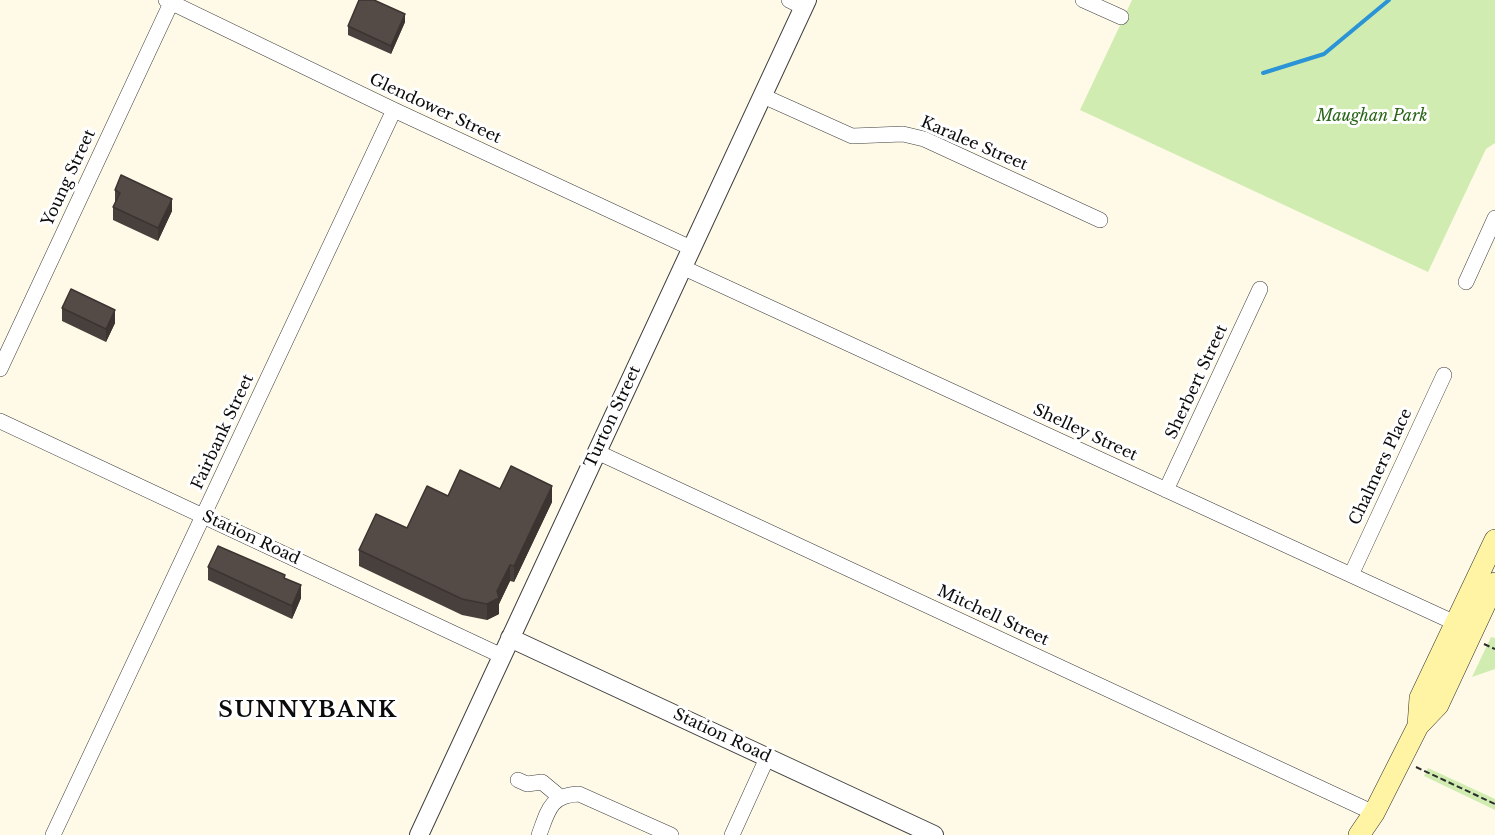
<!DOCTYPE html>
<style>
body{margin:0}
canvas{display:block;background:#fffae8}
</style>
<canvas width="1495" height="835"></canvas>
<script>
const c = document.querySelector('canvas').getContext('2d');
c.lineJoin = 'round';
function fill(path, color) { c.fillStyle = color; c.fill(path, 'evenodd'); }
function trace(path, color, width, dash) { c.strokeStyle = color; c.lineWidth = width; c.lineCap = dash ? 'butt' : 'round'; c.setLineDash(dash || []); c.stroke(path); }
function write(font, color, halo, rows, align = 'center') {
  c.font = font + ' "Libre Baskerville",serif'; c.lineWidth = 6; c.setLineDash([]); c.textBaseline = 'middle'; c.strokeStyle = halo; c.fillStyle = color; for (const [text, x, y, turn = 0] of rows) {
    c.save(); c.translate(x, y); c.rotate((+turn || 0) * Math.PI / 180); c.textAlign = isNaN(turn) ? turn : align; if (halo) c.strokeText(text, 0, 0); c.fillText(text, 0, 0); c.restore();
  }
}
fill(new Path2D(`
 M1132,0H1495V143L1486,149L1428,272L1080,110Z
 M1491,637L1495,638V669L1472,677Z
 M1428,768L1495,799V810L1424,776Z`), '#d0ecb0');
trace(new Path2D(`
 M1263,73L1324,54L1389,0`), '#2b94d7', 4);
const minor = new Path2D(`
 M166,0L394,110L691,248
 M789,0L803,7
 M1083,0L1121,17
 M763,96L852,136L903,134L924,139L1100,220
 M682,267L1464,627
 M1466,282L1495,218
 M0,369L171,3
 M0,421L502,656
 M597,452L1374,813
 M1166,490L1260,289
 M1351,575L1444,375
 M518,780L527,784L542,782L560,797
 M53,835L394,110
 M539,835C548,811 550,795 579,794L671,835
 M732,835L767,758`);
const tertiary = new Path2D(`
 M510,638L934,835
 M419,835L807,0`);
const secondary = new Path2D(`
 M1418,726L1420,698L1495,540
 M1359,835L1374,813L1418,726L1438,705L1495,583`);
trace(minor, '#3e3e3e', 16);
trace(tertiary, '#3e3e3e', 20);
trace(secondary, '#2d2d2d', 22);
trace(new Path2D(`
 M1484,644L1495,649
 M1416,767L1495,804`), '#2d2d2d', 2, [6, 3]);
trace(minor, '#fff', 15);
trace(tertiary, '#fff', 18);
trace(secondary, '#fff4a3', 21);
fill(new Path2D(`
 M405,22L391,54L348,35V26Z
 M115,190L172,211L158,241L113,220V207L115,203Z
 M62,308L115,323L106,342L62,321Z
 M500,489L552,502L514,582L510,581L499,604V614L487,620L462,615L359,566V550L407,528Z
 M208,567L285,578L301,598L292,619L208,580Z`), '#48403c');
fill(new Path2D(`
 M405,14V22L391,54V46Z
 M172,199V211L158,241V228Z
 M115,310V323L106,342V329Z
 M552,486V502L514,582V566Z
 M510,565V581L499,604V614L487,620V604L497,591Z
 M301,585V598L292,619V606Z`), '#3b3431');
const building = new Path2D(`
 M359,0H374L405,14L391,46L348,26Z
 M121,175L172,199L158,228L113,207L120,193L115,190Z
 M71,289L115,310L106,329L62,308Z
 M511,466L552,486L514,566L510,565L497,591L499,598L487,604L462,599L359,550L376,514L407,528L427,486L448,496L460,470L500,489Z
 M218,546L285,575L284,578L301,585L292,606L208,567Z`);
fill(building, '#544b46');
trace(building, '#3b3431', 1.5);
write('16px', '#0b0b0b', '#fff', [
 ["Glendower Street",435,109,25],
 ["Karalee Street",974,144,23],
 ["Young Street",69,178,-65],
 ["Sherbert Street",1197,382,-65],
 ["Turton Street",613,417,-65],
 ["Fairbank Street",223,432,-65],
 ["Shelley Street",1085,433,25],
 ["Chalmers Place",1381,467,-65],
 ["Station Road",251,538,25],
 ["Mitchell Street",993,616,25],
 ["Station Road",722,736,25]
]);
write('italic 16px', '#296618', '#fff', [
 ["Maughan Park",1372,116]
]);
c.letterSpacing = '1.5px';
write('bold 22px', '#0b0b0b', '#fff', [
 ["SUNNYBANK",308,711]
]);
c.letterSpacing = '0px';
</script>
